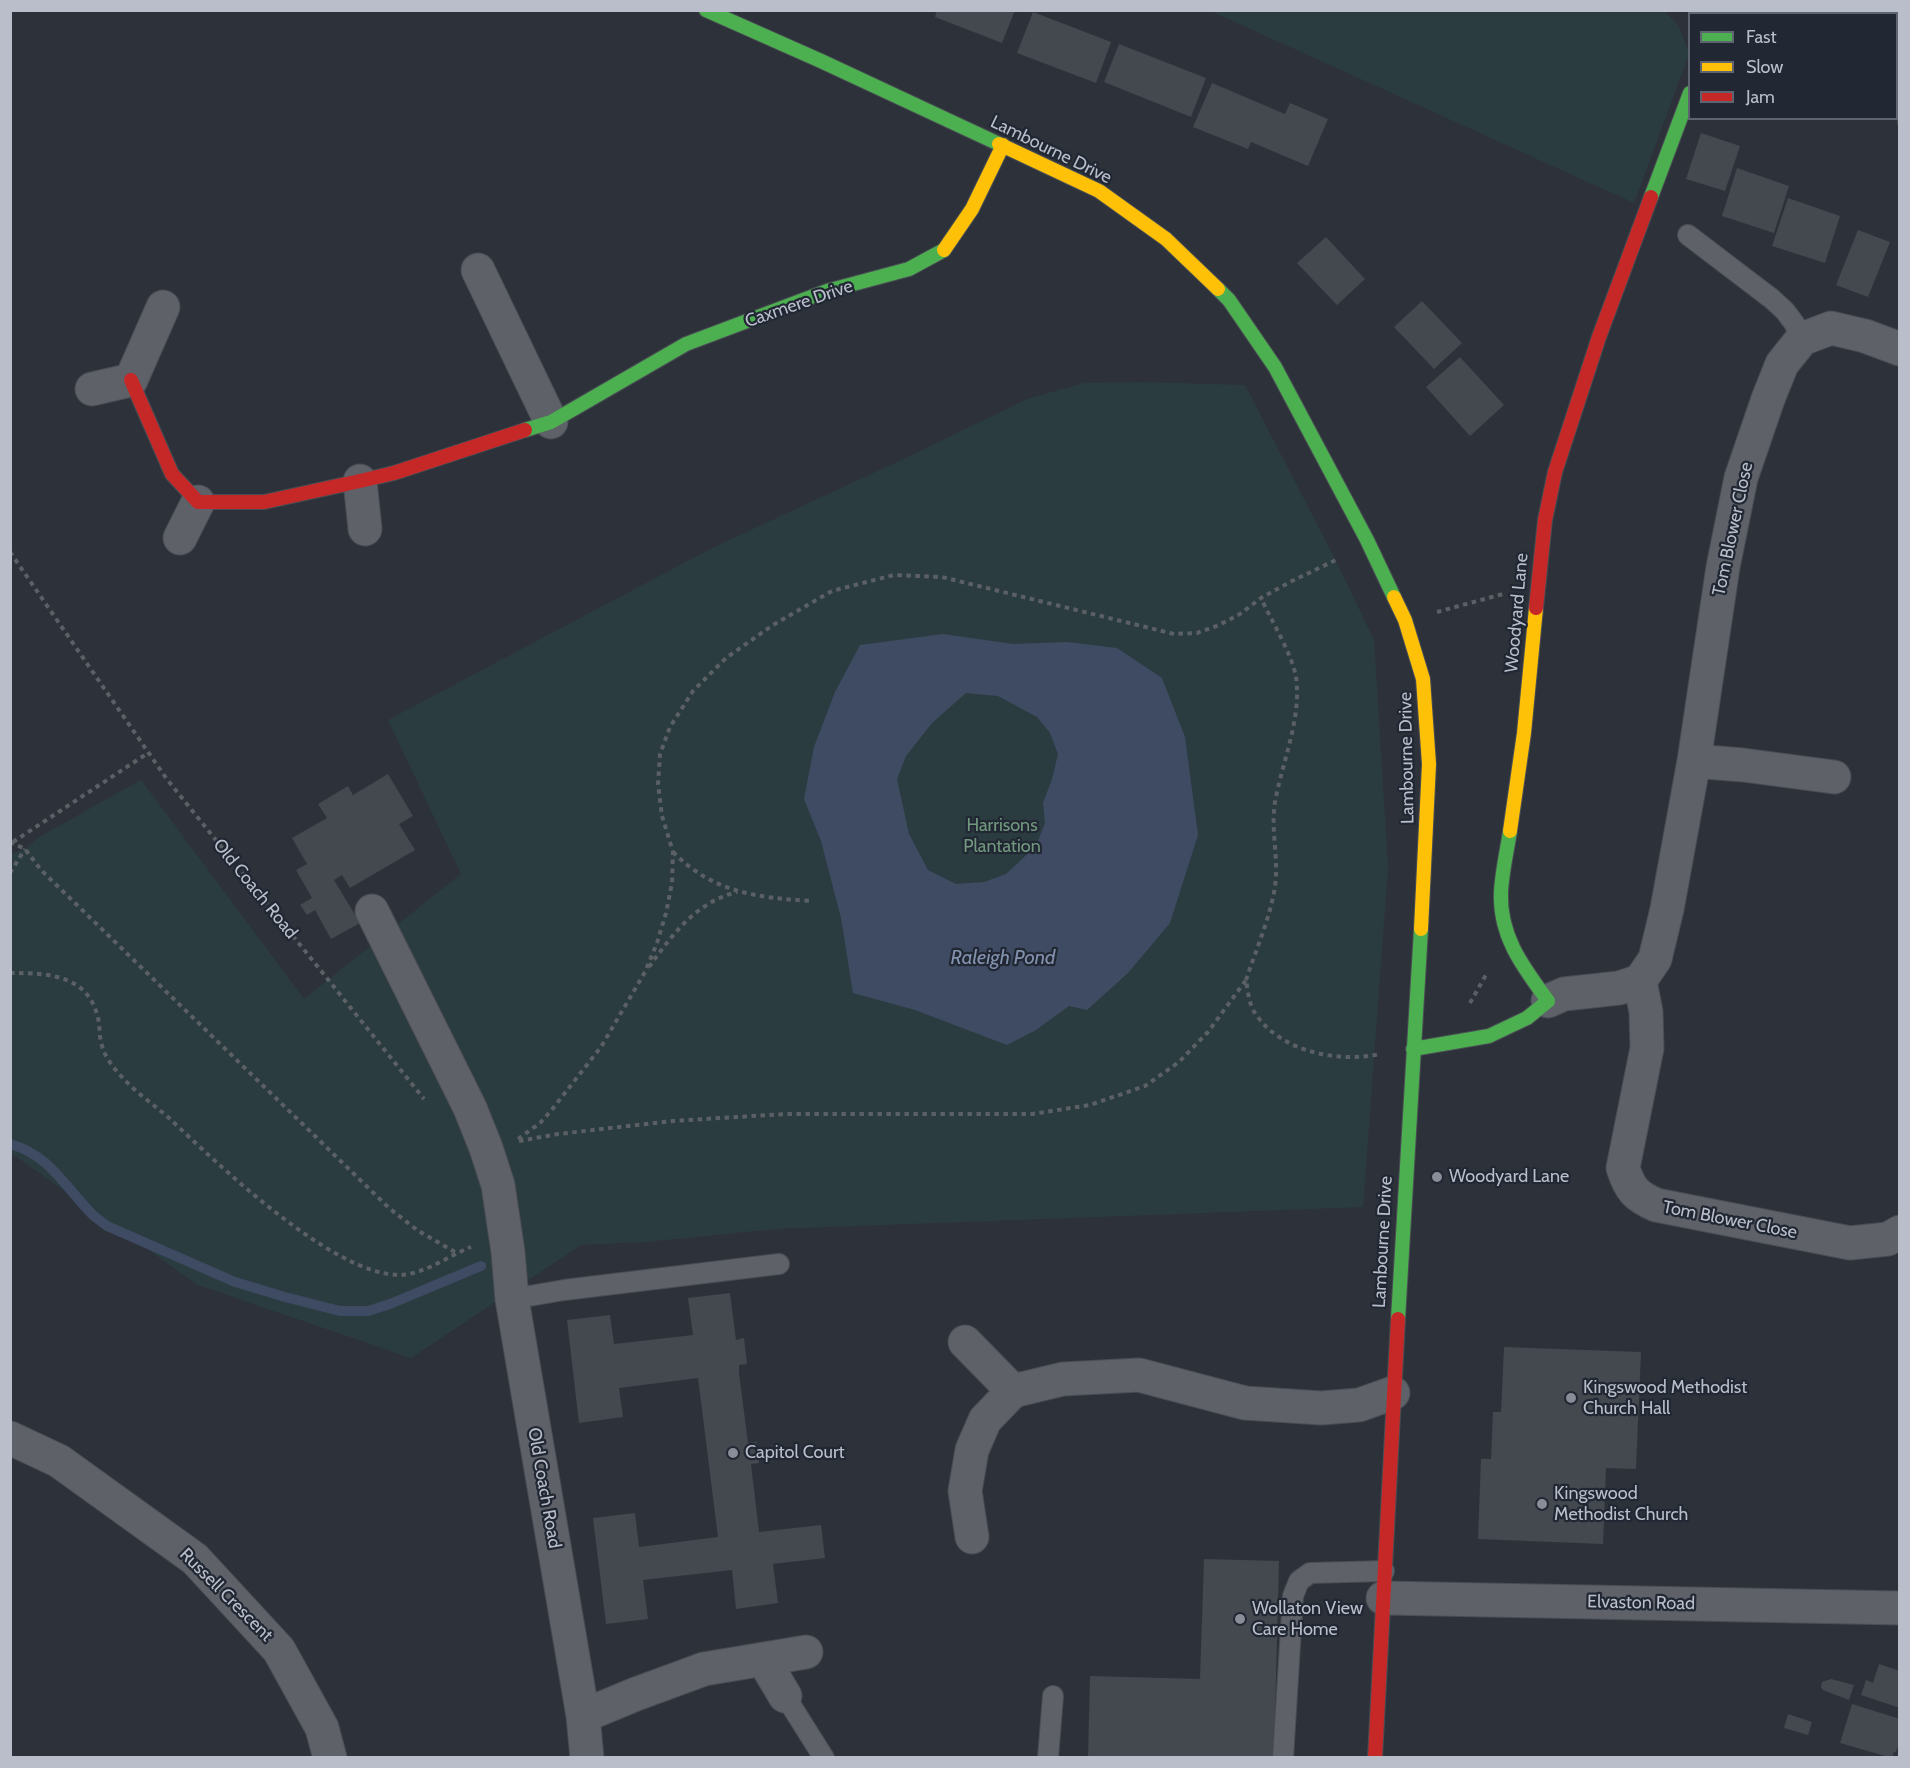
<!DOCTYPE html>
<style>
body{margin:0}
#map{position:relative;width:1910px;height:1768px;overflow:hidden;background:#2d323a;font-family:Cabin,sans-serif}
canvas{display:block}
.frame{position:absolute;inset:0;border:12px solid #b9beca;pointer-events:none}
.legend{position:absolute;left:1688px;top:12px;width:210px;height:108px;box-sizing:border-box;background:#212834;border:2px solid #5e6470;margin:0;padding:8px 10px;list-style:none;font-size:18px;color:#b9beca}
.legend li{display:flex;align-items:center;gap:12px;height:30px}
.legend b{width:30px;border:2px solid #5e6470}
</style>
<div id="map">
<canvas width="1910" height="1768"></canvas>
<div class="frame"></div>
<ul class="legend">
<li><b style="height:8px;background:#4caf50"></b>Fast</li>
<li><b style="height:8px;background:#ffc107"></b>Slow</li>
<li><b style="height:8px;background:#c62828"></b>Jam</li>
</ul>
</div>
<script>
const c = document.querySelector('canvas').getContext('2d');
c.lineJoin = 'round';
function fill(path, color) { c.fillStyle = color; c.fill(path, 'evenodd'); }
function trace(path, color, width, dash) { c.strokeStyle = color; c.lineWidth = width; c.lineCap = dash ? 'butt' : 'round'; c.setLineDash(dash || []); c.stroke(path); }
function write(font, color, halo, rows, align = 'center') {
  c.font = font + ' Cabin,sans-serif'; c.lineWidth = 4.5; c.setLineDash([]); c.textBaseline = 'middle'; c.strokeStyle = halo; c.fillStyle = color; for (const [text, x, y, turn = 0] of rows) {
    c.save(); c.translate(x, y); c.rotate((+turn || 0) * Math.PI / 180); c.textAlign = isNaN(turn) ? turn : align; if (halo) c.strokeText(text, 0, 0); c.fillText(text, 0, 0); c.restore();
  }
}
fill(new Path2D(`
 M1211,11H1664L1679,26L1689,54L1634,203Z
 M1140,382L1245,385L1336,561L1374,640L1388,867L1363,1207L775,1229L645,1242L581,1245L411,1358L198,1285L11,1153V854L25,849L39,837L141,780L304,999L461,874L388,720L712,548L912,455L1027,399L1084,383Z`), '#2b3c40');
fill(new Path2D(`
 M943,634L1013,644L1067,642L1117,648L1162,678L1185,737L1198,835L1170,923L1128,973L1087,1010L1069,1006L1036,1030L1007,1045L915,1010L853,993L841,918L821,841L804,799L814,747L835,692L860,645ZM966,693L998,696L1037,717L1050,733L1058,754L1052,779L1043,803L1045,823L1036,846L1006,874L984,882L956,884L928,870L909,834L897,779L906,756L932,723Z`), '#3e4b63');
trace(new Path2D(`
 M10,1144C49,1155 63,1184 89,1211C94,1217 101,1221 107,1226L235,1282L285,1297L340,1311H368L390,1304L481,1266`), '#3e4b63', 10);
fill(new Path2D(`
 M937,10H1015L1002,43L935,17Z
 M1033,12L1111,42L1096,83L1017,53Z
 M1900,19V65H1896V28Z
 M1119,44L1206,78L1191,117L1104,82Z
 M1212,83L1285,114L1290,103L1328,119L1308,166L1251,142L1248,149L1193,127Z
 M1900,84V125H1897L1896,85Z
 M1701,133L1740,146L1725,191L1686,179Z
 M1737,168L1789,186L1774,233L1722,216Z
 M1788,198L1840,216L1825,263L1772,246Z
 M1858,230L1890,242L1868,297L1836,285Z
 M1326,237L1365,279L1337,305L1297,263Z
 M1422,301L1462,343L1434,369L1394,327Z
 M1460,357L1504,405L1470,436L1426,387Z
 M388,774L413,816L399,824L415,850L350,888L342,875L334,880L360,923L331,939L315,910L307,915L300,905L312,898L296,870L307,864L292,838L327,818L318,804L348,786L353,795Z
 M730,1293L736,1340L744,1338L747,1364L739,1365V1373L748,1443L757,1442L759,1463L751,1464L759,1532L821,1525L825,1558L773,1564L778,1603L736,1609L732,1570L643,1580L648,1619L606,1624L593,1518L635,1513L639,1547L718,1537L698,1378L619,1388L623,1417L579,1423L567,1320L610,1315L614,1344L693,1335L688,1298Z
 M1504,1347L1641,1352L1636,1469L1606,1468L1603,1544L1478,1539L1481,1459H1491L1493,1412H1501Z
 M1204,1559L1279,1561L1274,1758H1088L1090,1676L1200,1679Z
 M1879,1664L1900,1671V1708L1861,1695L1866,1680L1873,1683Z
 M1831,1679L1854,1685L1849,1700L1823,1690L1821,1687L1822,1682Z
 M1852,1704L1900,1719V1741L1896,1752H1894L1892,1758L1840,1743Z
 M1788,1714L1812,1722L1808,1735L1784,1728Z`), '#44484f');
const lane = new Path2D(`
 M1688,235L1772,299L1785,311L1794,323L1802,339
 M512,1299L564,1290L779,1264
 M785,1696L824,1758
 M1048,1758L1053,1696
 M1283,1758L1293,1596L1299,1581L1310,1573L1384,1571`);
const street = new Path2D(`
 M1706,10L1708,14
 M478,270L551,422
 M92,389L131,380L163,307
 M360,481L365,529
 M180,538L198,502
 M1694,761L1743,765L1834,777
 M372,911L470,1108L486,1148L498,1185L508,1252L512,1299L583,1716L587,1758
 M1640,981L1646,1012L1647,1048L1623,1168C1630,1190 1636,1196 1656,1205L1850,1243L1888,1239L1900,1232
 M1548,1001L1564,994L1619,988L1640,981L1655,959L1667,909L1694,761L1723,567L1741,478L1768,399L1782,364L1802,339L1831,328L1865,336L1900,349
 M965,1342L1013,1391
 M10,1438L59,1461L195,1559L279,1650L322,1728L330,1758
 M972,1537L965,1491L972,1450L985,1420L1013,1391L1063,1379L1139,1375L1245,1403L1321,1408L1359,1405L1393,1393
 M1383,1598L1900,1608
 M763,1659L785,1696
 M583,1716L636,1694L704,1669L806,1652`);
const fast = new Path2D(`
 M706,10L821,61L999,144
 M1651,197L1690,93
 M1218,289L1229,300L1275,367L1367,540L1394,597
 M525,430L551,422L686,344L827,291L909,269L944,250
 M1413,1049L1489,1036L1527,1018L1548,1001C1523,967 1499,936 1501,892C1502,872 1507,851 1510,831
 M1398,1319L1421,929`);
const slow = new Path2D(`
 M999,144L1099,191L1166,239L1218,289
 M944,250L972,209L1003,145
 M1394,597L1405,620L1423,679L1429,764L1421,929
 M1510,831L1524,733L1536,608`);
const jam = new Path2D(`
 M131,380L172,474L198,502H264L360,481L394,473L525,430
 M1536,608L1545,520L1555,472L1599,337L1651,197
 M1375,1758L1398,1319`);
trace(lane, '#494d53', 22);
trace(street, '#494d53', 35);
trace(fast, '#494d53', 16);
trace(slow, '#494d53', 16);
trace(jam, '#494d53', 16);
trace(new Path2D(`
 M1896,71L1900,72
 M10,552L166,778L424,1099
 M1437,612L1503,594
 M10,842L25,849L41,870L389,1208L417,1230L455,1252
 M13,842L148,753
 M673,852C713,893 759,898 813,901
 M10,873L25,849
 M649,967C672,935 696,902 737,892
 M10,973C50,973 91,975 99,1023C100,1029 99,1035 101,1041C103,1055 112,1066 121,1076C135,1092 153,1104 169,1118C218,1164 332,1275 400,1275C425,1274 448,1256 471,1247
 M1246,980C1256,949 1275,907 1276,875C1277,851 1271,827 1275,802C1282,763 1302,717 1296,677C1292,654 1271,620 1261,598
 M1470,1003L1487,973
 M518,1139L540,1123L550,1112L601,1047L645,972L657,943L666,913L672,883L673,852L662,816L658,784L660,754L670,727L693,691L726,658L773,625L832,591L894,575L942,577L1174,634L1197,633L1219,625L1240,614L1261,598L1292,581L1338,559
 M519,1141L558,1134L673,1121L785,1114H1032L1090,1105L1145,1086L1179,1062L1208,1032L1246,980C1248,992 1249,1006 1257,1016C1283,1052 1338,1063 1380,1054`), '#5b6065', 4, [4.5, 4.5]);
trace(lane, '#5e6168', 20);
trace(street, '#5e6168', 33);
trace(fast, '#4caf50', 14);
trace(slow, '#ffc107', 14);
trace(jam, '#c62828', 14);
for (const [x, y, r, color] of [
 [1437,1177,6,"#888d98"],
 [1571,1398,6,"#888d98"],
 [733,1453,6,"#888d98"],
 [1542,1504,6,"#888d98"],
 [1240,1619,6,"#888d98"]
]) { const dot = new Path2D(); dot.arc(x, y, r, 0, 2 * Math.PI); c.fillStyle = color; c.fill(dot); trace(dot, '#212834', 2); }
write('18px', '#b9beca', '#212834', [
 ["Lambourne Drive",1051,150,26],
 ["Caxmere Drive",799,304,-19],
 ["Tom Blower Close",1733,529,-78],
 ["Woodyard Lane",1517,613,-85],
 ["Lambourne Drive",1407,758,-91],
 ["Old Coach Road",255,889,51],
 ["Tom Blower Close",1730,1220,11],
 ["Lambourne Drive",1383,1242,-87],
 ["Old Coach Road",544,1488,80],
 ["Russell Crescent",226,1595,45],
 ["Elvaston Road",1641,1603,1]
]);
write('18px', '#72987e', '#212834', [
 ["Harrisons",1002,826],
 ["Plantation",1002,847]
]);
write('18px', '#b9beca', '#212834', [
 ["Woodyard Lane",1449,1177],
 ["Kingswood Methodist",1583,1388],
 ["Church Hall",1583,1409],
 ["Capitol Court",745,1453],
 ["Kingswood",1554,1494],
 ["Methodist Church",1554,1515],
 ["Wollaton View",1252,1609],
 ["Care Home",1252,1630]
], 'left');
write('italic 20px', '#8392ae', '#212834', [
 ["Raleigh Pond",1003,958]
]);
</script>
